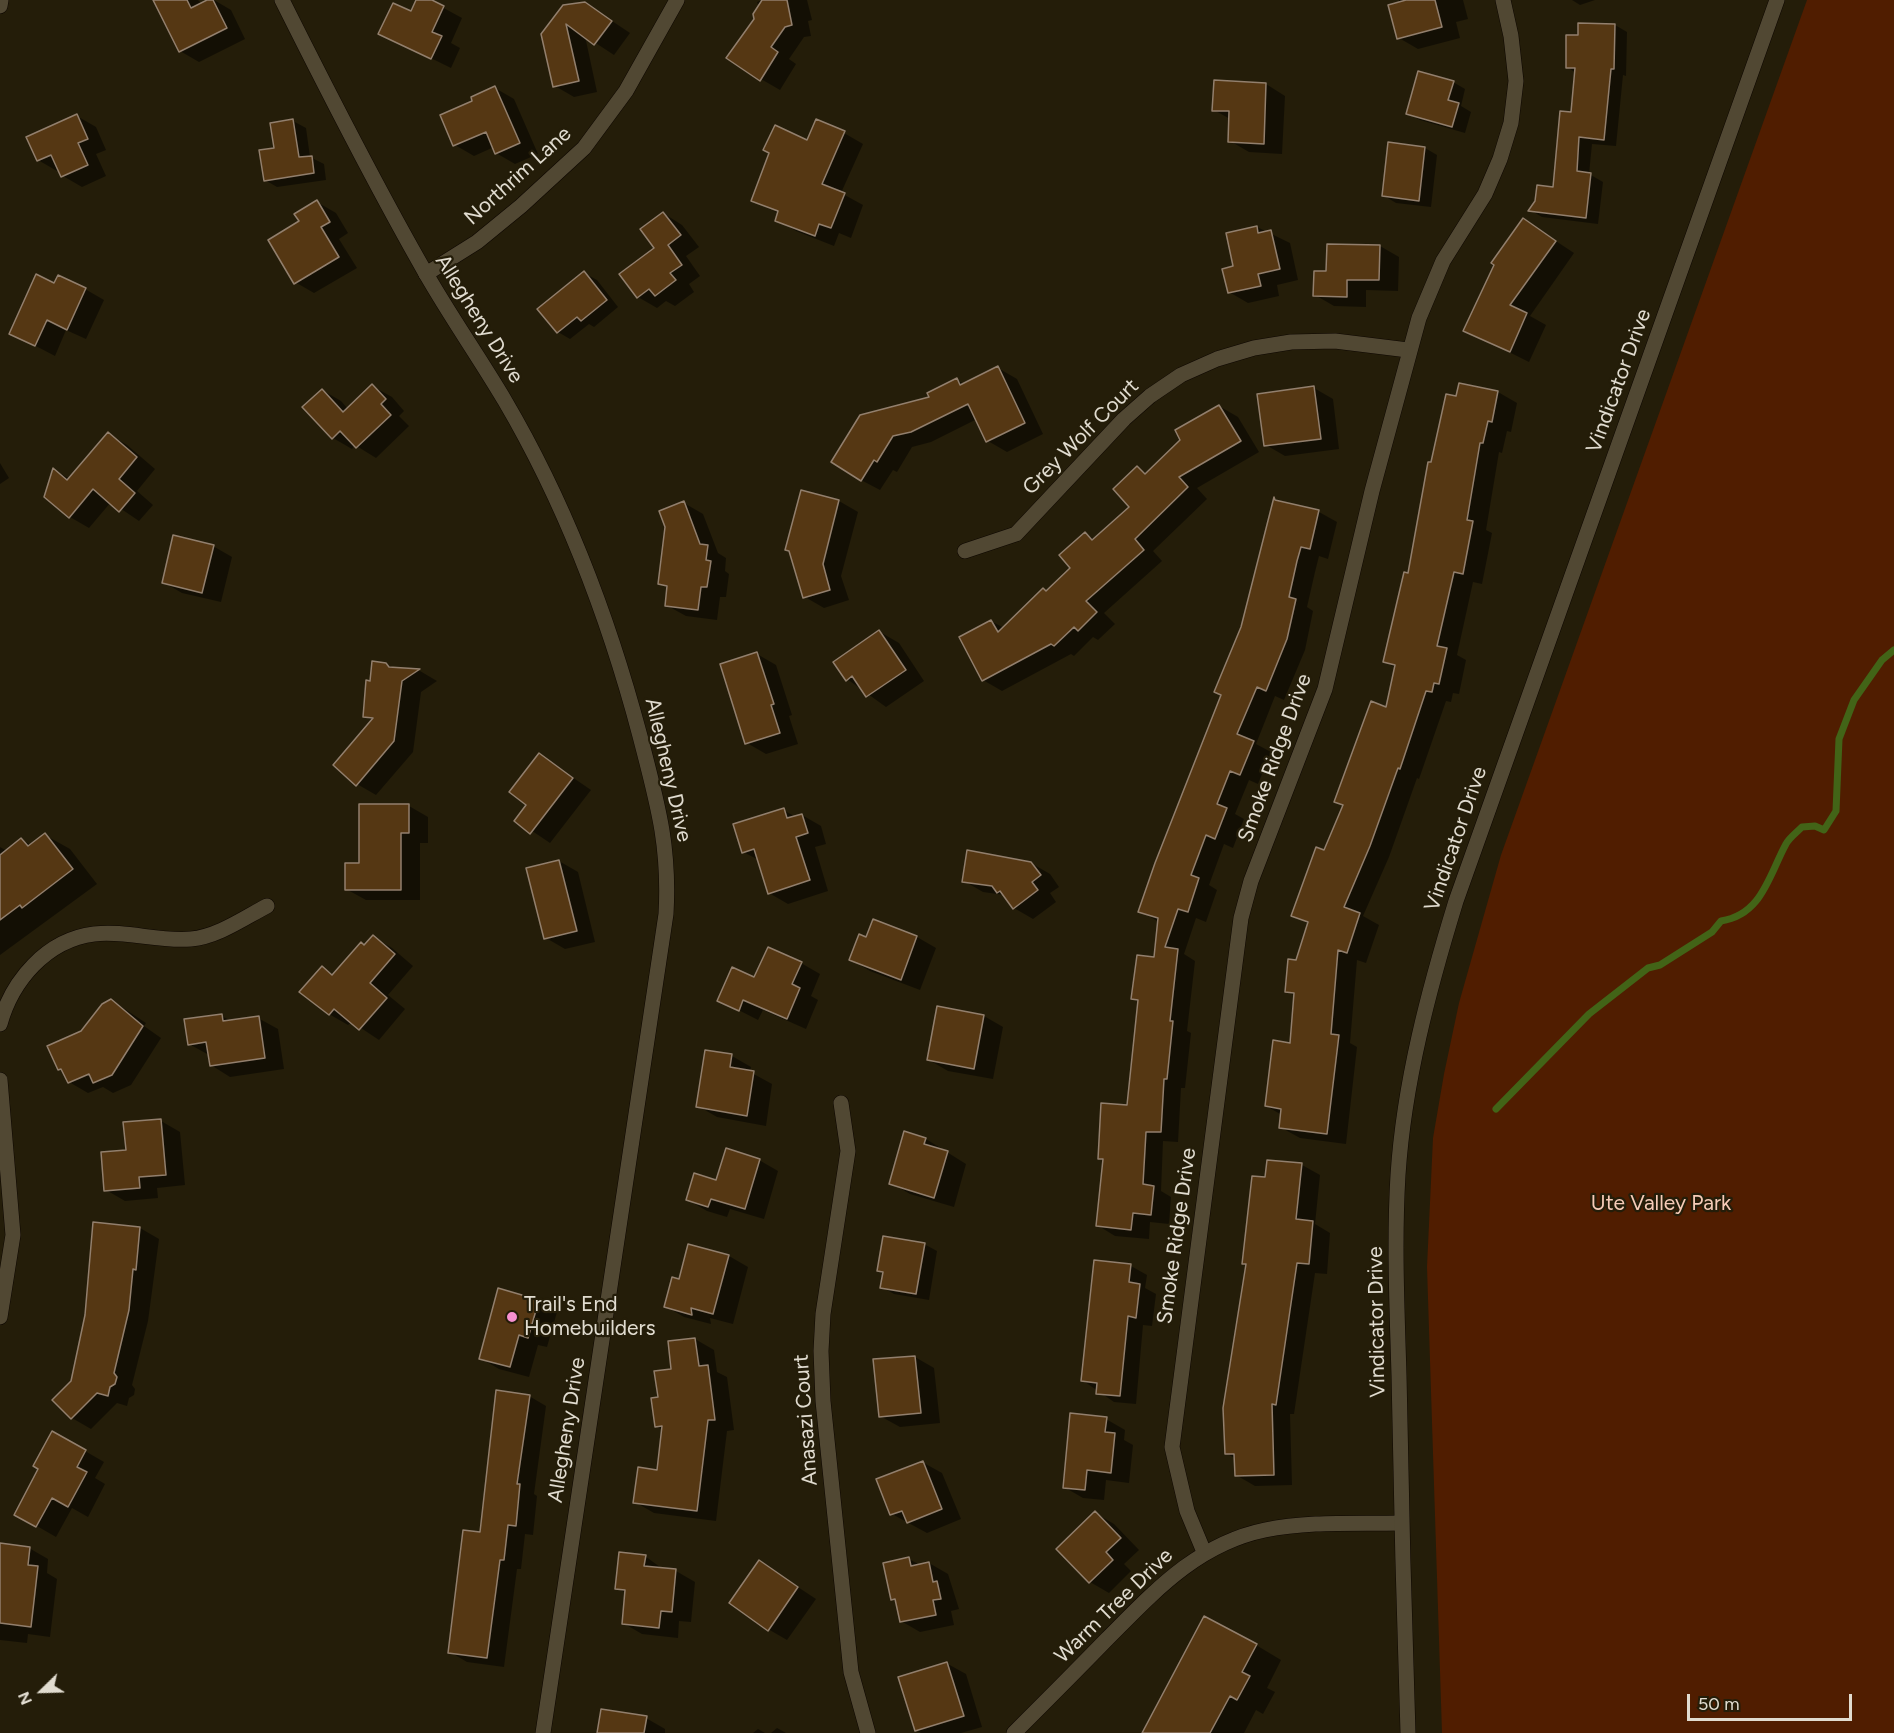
<!DOCTYPE html>
<style>
body{margin:0}
#map{position:relative;width:1894px;height:1733px;overflow:hidden;background:#241d09;font-family:Figtree,sans-serif}
canvas{display:block}
.north{position:absolute;left:12px;top:1661px;width:60px;height:60px;-webkit-text-stroke:4px #241d09;paint-order:stroke;rotate:247deg;font-size:16px;font-weight:700;line-height:24px;text-align:center;color:#e1dcd0}
.north::after{content:'';display:block;margin:auto;width:21px;height:27px;background:#e1dcd0;clip-path:polygon(50% 0,100% 100%,50% 72%,0 100%)}
.scale{position:absolute;left:1687px;top:1694px;width:165px;height:27px;box-sizing:border-box;border:3px solid #e1dcd0;border-top:0;padding-left:8px;font-size:18px;line-height:21px;white-space:nowrap;color:#e1dcd0;-webkit-text-stroke:4px #241d09;paint-order:stroke}
</style>
<div id="map">
<canvas width="1894" height="1733"></canvas>
<div class="north">N</div>
<div class="scale">50 m</div>
</div>
<script>
const c = document.querySelector('canvas').getContext('2d');
c.lineJoin = 'round';
function fill(path, color) { c.fillStyle = color; c.fill(path, 'evenodd'); }
function trace(path, color, width, dash) { c.strokeStyle = color; c.lineWidth = width; c.lineCap = dash ? 'butt' : 'round'; c.setLineDash(dash || []); c.stroke(path); }
function write(font, color, halo, rows, align = 'center') {
  c.font = font + ' Figtree,sans-serif'; c.lineWidth = 4.5; c.setLineDash([]); c.textBaseline = 'middle'; c.strokeStyle = halo; c.fillStyle = color; for (const [text, x, y, turn = 0] of rows) {
    c.save(); c.translate(x, y); c.rotate((+turn || 0) * Math.PI / 180); c.textAlign = isNaN(turn) ? turn : align; if (halo) c.strokeText(text, 0, 0); c.fillText(text, 0, 0); c.restore();
  }
}
fill(new Path2D(`
 M1807,0H1894V1733H1442L1427,1267L1433,1138L1444,1074L1459,1003L1501,855Z`), '#501d00');
fill(new Path2D(`
 M162,0H198L202,4L214,0L231,10L245,39L199,62L180,51Z
 M418,0H429L462,18L451,43L460,48L451,68L380,33L412,13Z
 M763,0H807L812,20L808,21L811,36L804,37L789,59L796,64L780,90L761,79L756,19L759,7L757,2Z
 M1399,0H1463L1468,19L1456,22L1460,38L1418,49L1399,38Z
 M1572,0H1595L1580,5Z
 M585,3L630,33L614,55L585,36L597,92L574,97L555,86L543,34Z
 M1615,25L1627,32L1626,76L1623,75L1616,146L1592,144L1589,174L1603,182L1598,224L1542,217L1530,210L1555,189L1573,114L1576,73L1567,67L1580,37Z
 M1453,82L1465,89L1461,106L1471,112L1465,133L1420,120L1407,113Z
 M1266,84L1285,96L1282,154L1249,152L1230,141V119L1214,110Z
 M495,88L514,99L538,154L515,164L496,153L494,147L474,156L455,145L474,102Z
 M77,116L96,127L106,150L96,154L106,176L82,187L63,176L60,170L57,171L38,160Z
 M293,121L306,128L310,157L324,164L326,180L277,187L265,180L275,149Z
 M844,133L863,144L841,193L863,205L851,238L839,233L834,246L796,231L777,220L779,214L752,200L771,152ZM771,207L786,213L785,215L771,210Z
 M1425,148L1437,155L1431,207L1396,203L1383,195Z
 M317,202L336,213L348,233L339,239L357,268L314,293L295,282L301,222Z
 M663,213L682,225L699,247L686,256L700,276L689,284L694,292L675,306L666,301L657,308L638,297L656,248Z
 M1524,220L1574,253L1530,316L1546,325L1529,362L1465,330Z
 M1257,227L1290,243L1298,280L1277,285L1279,296L1248,303L1229,292L1235,268Z
 M1380,246L1399,257L1398,291L1366,290V307L1334,306L1315,295L1328,272Z
 M584,273L597,280L618,307L594,327L589,324L570,339L558,332Z
 M55,284L85,289L104,300L86,339L66,330L55,356L11,333Z
 M998,368L1017,379L1043,434L1007,452L988,441L977,419L931,442L912,447L897,472L893,470L880,490L861,480V416L931,398L957,380L964,384Z
 M1460,384L1498,392L1517,403L1511,432L1507,431L1502,453L1499,452L1486,530L1492,533L1482,584L1473,582L1457,655L1466,660L1459,694L1453,693L1451,702L1446,701L1419,779L1417,778L1389,857L1363,916L1379,925L1366,963L1357,960L1350,1043L1357,1047L1346,1144L1300,1138L1280,1127L1282,1115L1266,1106L1291,1044L1295,996L1287,991L1309,924L1293,915L1344,806L1335,801L1388,709L1396,668L1385,662L1409,575L1433,464Z
 M372,386L392,397L404,411L399,416L409,426L376,458L355,445L352,449L333,438L322,390L341,401L348,409Z
 M1314,388L1333,399L1339,449L1285,456L1266,445Z
 M1219,406L1238,417L1259,452L1197,488L1207,499L1153,551L1162,561L1104,613L1115,624L1098,640L1093,637L1074,656L1071,654L1002,691L983,680L991,621L1004,628L1047,592L1073,568L1085,534L1094,539L1132,507L1137,468L1148,474Z
 M108,434L127,445L155,469L137,491L153,505L139,521L111,502L89,528L70,517L54,470L70,479Z
 M0,463L9,478L0,484Z
 M1275,499L1319,512L1337,522L1328,559L1319,556L1315,572L1307,607L1313,611L1305,650L1284,700L1275,696L1256,744L1271,752L1258,784L1249,780L1235,814L1244,819L1233,848L1224,844L1209,885L1217,890L1206,922L1196,918L1184,954L1195,961L1187,1031L1191,1033L1185,1088H1181L1178,1142L1163,1141L1161,1191L1171,1197L1169,1224L1150,1222L1149,1239L1115,1236L1097,1225L1104,1161L1100,1158L1129,1106L1139,1002L1133,999L1155,959L1159,922L1140,911L1223,695L1243,627Z
 M839,501L858,512L841,576L849,600L824,608L805,597Z
 M684,503L703,514L718,553L726,558L725,571L729,574L726,597H720L717,620L686,616L666,605L668,588L660,583Z
 M213,546L232,557L221,602L182,593L163,582Z
 M880,632L899,643L924,681L886,707L847,679Z
 M757,654L776,665L792,715L789,716L798,744L766,754L747,743Z
 M386,664L394,669L420,671L437,681L421,692L413,752L376,795L357,784L373,721L364,716L371,682Z
 M540,755L591,790L550,843L516,820L528,804Z
 M409,806L428,817V843H420V900H366L346,889L361,864Z
 M783,810L796,817L802,815L821,826L826,844L815,847L828,891L788,904L769,893L759,860L743,852Z
 M45,835L70,849L97,884L0,955V847L7,851L22,840L31,845Z
 M559,861L578,872L595,942L565,949L546,938Z
 M1031,863L1050,874L1059,887L1050,893L1056,902L1033,919L1014,908L1004,895L983,892L964,881Z
 M874,921L917,937L936,948L920,990L870,971L851,960L867,939Z
 M373,937L392,948L413,966L388,995L405,1009L379,1040L352,1022L348,1025L329,1014L322,968L334,975Z
 M801,963L820,974L811,996L818,1000L806,1029L763,1010L758,1020L719,1000L755,979Z
 M111,1000L146,1023L144,1026L161,1038L131,1085L113,1093L103,1087L88,1093L69,1082L64,1072L59,1069L81,1032Z
 M221,1016L232,1021L258,1018L278,1029L284,1069L230,1077L211,1065L209,1055L189,1044Z
 M984,1016L1003,1027L993,1079L948,1071L929,1060Z
 M707,1052L732,1056L751,1067L750,1072L772,1084L766,1126L717,1117L698,1106Z
 M161,1121L180,1132L185,1185L157,1188L158,1198L125,1201L106,1190L127,1151Z
 M926,1139L966,1164L954,1207L910,1194L891,1183Z
 M759,1160L778,1171L764,1219L730,1209L727,1217L707,1211L688,1200Z
 M1268,1161L1302,1165L1320,1175L1315,1224L1330,1233L1327,1274L1315,1273L1294,1414H1290L1292,1485L1255,1486L1236,1475V1459L1226,1453L1247,1265L1244,1263L1266,1179Z
 M140,1228L159,1239L148,1321L132,1385L135,1389L134,1395L129,1398L127,1406L117,1403L91,1429L72,1418V1381Z
 M924,1244L937,1251L929,1300L894,1294L882,1287L884,1274L879,1271Z
 M689,1245L729,1256L748,1267L733,1324L710,1318L711,1324L684,1317L665,1306L680,1280Z
 M1131,1266L1147,1275L1145,1288L1156,1294L1152,1326L1143,1325L1136,1404L1114,1402L1082,1380Z
 M538,1301L557,1312L547,1347L538,1345L529,1377L499,1369L480,1358Z
 M695,1339L714,1350L717,1372L727,1377L734,1430L727,1431L716,1521L654,1513L635,1502L658,1471L663,1430L656,1426L659,1398L673,1370Z
 M915,1357L934,1368L940,1423L900,1427L880,1416Z
 M529,1396L546,1406L534,1494L537,1496L533,1535L525,1534L521,1569H517L504,1667L467,1662L450,1652L481,1534Z
 M1106,1419L1125,1430L1124,1440L1133,1445L1129,1483L1106,1480L1104,1500L1083,1498L1064,1487Z
 M85,1451L104,1462L95,1478L105,1484L88,1517L72,1508L56,1537L16,1514Z
 M922,1462L942,1473L961,1519L927,1533L892,1514Z
 M1095,1513L1114,1524L1139,1550L1124,1564L1131,1571L1109,1593L1090,1582Z
 M0,1545L29,1548L48,1559L47,1573L57,1579L50,1637L28,1634L27,1643L0,1640Z
 M645,1556L664,1570L676,1571L695,1582L691,1622L679,1621L678,1638L642,1634L623,1623L626,1593L617,1588Z
 M909,1559L920,1565L929,1563L948,1574L959,1609L951,1611L954,1625L920,1632L901,1621L897,1602L892,1599Z
 M760,1562L816,1599L787,1640L768,1629Z
 M1256,1645L1281,1660L1267,1688L1275,1692L1263,1714L1256,1710L1244,1733H1144Z
 M946,1663L966,1674L982,1727L961,1733H921L916,1730Z
 M646,1718L665,1729V1733H599Z
 M777,1728L786,1733H771Z
 M758,1729L765,1733H753Z`), '#0007');
trace(new Path2D(`
 M1496,1109L1589,1014L1648,968L1660,965L1712,932L1721,921C1762,915 1769,875 1786,844C1789,838 1797,832 1802,827L1815,826L1824,830L1836,811L1839,739L1854,700L1882,660L1894,650`), '#426417', 7);
const building = new Path2D(`
 M153,0H187L191,8L207,0H213L227,28L179,52Z
 M416,0H432L444,6L432,32L442,36L431,59L378,34L393,3L411,11Z
 M762,0H787L792,25L785,27L771,47L778,52L760,81L726,58L754,19L753,14Z
 M1406,0H1435L1442,27L1397,39L1388,5Z
 M585,2L612,21L594,45L566,24L579,81L553,87L541,34L563,5Z
 M1578,23L1615,24L1614,69H1611L1604,140L1579,137L1577,171L1591,173L1586,218L1528,211L1535,201L1537,185L1553,187L1560,111L1571,112L1575,68H1566V35H1578Z
 M1418,71L1454,81L1448,100L1459,103L1452,127L1406,114Z
 M1214,80L1266,83L1264,144L1228,142L1229,111H1212Z
 M495,86L520,143L495,154L486,132L453,146L440,115L472,101L471,97Z
 M77,114L88,139L78,143L88,165L61,177L51,155L37,161L26,137Z
 M293,119L299,157L312,156L314,173L264,181L259,150L274,148L270,123Z
 M816,119L845,131L822,184L845,193L831,228L819,224L815,236L775,221L778,211L751,201L769,153L763,150L775,125L807,140Z
 M1388,142L1425,147L1419,201L1382,196Z
 M317,200L330,222L321,227L339,257L294,284L268,240L299,221L294,214Z
 M663,212L681,235L668,245L682,265L670,273L676,280L655,296L649,289L637,298L619,274L654,248L640,229Z
 M1523,218L1556,241L1510,305L1527,313L1510,352L1463,331L1494,265L1491,263Z
 M1257,226L1258,233L1271,230L1280,269L1258,274L1261,286L1228,293L1222,269L1233,266L1226,233Z
 M1327,244L1380,245L1379,280H1347V297L1313,296L1314,271H1326Z
 M584,271L607,300L581,321L577,317L557,333L537,309Z
 M36,274L54,283L58,275L86,288L67,330L47,320L35,346L9,334Z
 M998,366L1025,423L986,442L968,404L911,432L893,436L877,462L874,460L861,481L831,462L860,415L929,397L927,393L957,378L960,385Z
 M1459,383L1498,391L1492,422L1488,421L1483,443H1480L1467,520L1473,521L1463,574L1454,572L1437,646L1447,648L1439,684L1434,683L1432,692L1426,691L1400,769L1398,768L1370,846L1344,907L1360,913L1347,953L1338,950L1331,1034L1339,1035L1327,1134L1279,1128L1281,1109L1265,1106L1273,1040L1290,1043L1294,993L1285,992L1288,959L1296,960L1308,922L1291,916L1316,847L1324,850L1343,805L1334,802L1371,701L1386,707L1395,665L1383,662L1389,636L1404,572L1408,573L1428,462H1431L1446,394L1456,396Z
 M372,384L386,399L381,404L391,415L356,448L340,431L332,439L302,407L322,389L343,412Z
 M1314,386L1321,439L1264,446L1257,394Z
 M1219,405L1241,441L1179,477L1188,487L1135,539L1144,550L1086,601L1097,612L1078,631L1074,627L1054,646L1051,644L982,681L959,637L991,620L998,632L1043,588L1046,591L1070,568L1059,555L1085,532L1092,540L1129,507L1113,489L1137,466L1145,474L1180,440L1175,430Z
 M108,432L137,457L119,479L135,493L119,512L93,489L69,518L44,497L53,468L67,480Z
 M801,490L839,500L823,564L830,590L803,598L789,551L785,550Z
 M1274,497L1275,500L1319,510L1310,549L1301,547L1297,561L1289,597L1296,599L1287,639L1266,691L1257,687L1237,734L1254,741L1240,775L1230,771L1217,804L1227,808L1215,839L1206,835L1191,875L1199,878L1188,912L1178,909L1165,947L1178,949L1170,1021H1173L1167,1079H1164L1161,1132H1146L1143,1184L1154,1186L1151,1215L1133,1213L1131,1230L1096,1226L1103,1159H1098L1101,1103L1127,1105L1138,1000L1131,999L1137,955L1154,957L1158,918L1138,912L1155,863L1221,695L1214,692L1241,627Z
 M684,501L700,544L708,545L706,560L711,561L707,587H701L698,610L665,606L667,586L658,584L665,527L659,511Z
 M173,535L214,545L202,593L162,583Z
 M879,630L906,670L866,697L852,676L846,681L833,662Z
 M757,652L774,704L771,705L780,733L745,744L720,664Z
 M372,661L386,663L389,667L420,669L402,681L394,741L356,786L333,765L373,718L363,717L366,680L370,681Z
 M539,753L573,778L530,834L514,821L526,805L509,792Z
 M359,804H409V833H401V890H345V863H359Z
 M784,808L787,818L802,814L808,833L796,837L810,880L768,894L754,849L742,853L733,824Z
 M45,833L73,869L22,908L20,905L0,920V855L21,838L28,846Z
 M967,850L1031,862L1041,875L1032,882L1038,890L1013,909L1000,891L997,893L992,886L962,882Z
 M559,860L577,931L544,939L526,868Z
 M873,919L917,936L901,980L849,960L859,934L866,937Z
 M373,935L395,954L370,983L387,998L359,1030L334,1009L329,1015L299,992L322,966L332,975L361,942L364,945Z
 M768,947L802,962L792,984L800,988L787,1019L743,1000L739,1011L717,1001L732,967L754,977Z
 M111,999L143,1026L112,1075L93,1083L89,1074L68,1083L61,1069L58,1070L47,1046L81,1031L102,1004Z
 M937,1006L984,1015L974,1069L927,1060Z
 M222,1014L223,1021L259,1016L265,1058L210,1066L206,1042L188,1045L184,1019Z
 M705,1050L732,1054L730,1067L754,1071L747,1116L696,1107Z
 M161,1119L166,1175L139,1177L140,1188L104,1191L101,1152L126,1150L123,1122Z
 M904,1131L926,1138L924,1144L948,1151L934,1198L889,1184Z
 M726,1148L760,1159L745,1209L711,1199L708,1207L686,1200L694,1173L716,1180Z
 M1267,1160L1302,1163L1296,1219L1313,1221L1309,1264L1297,1263L1276,1405L1272,1404L1274,1475L1235,1476L1234,1454H1225L1223,1408L1246,1264H1242L1252,1176L1265,1177Z
 M93,1222L140,1227L136,1270L133,1269L129,1310L114,1373L117,1377L115,1384L110,1387L108,1396L97,1393L71,1419L52,1400L71,1381L85,1315Z
 M883,1236L925,1243L916,1294L880,1288L883,1272L877,1271Z
 M688,1244L729,1255L713,1314L691,1308L692,1315L664,1307L672,1277L679,1279Z
 M1094,1260L1131,1264L1129,1282L1140,1284L1136,1318L1128,1316L1120,1396L1096,1394L1097,1383L1081,1381Z
 M498,1288L539,1300L528,1338L519,1335L510,1367L479,1359Z
 M695,1338L699,1366L708,1365L715,1420H708L697,1511L633,1503L638,1467L657,1470L662,1426L655,1427L651,1398L658,1397L654,1371L671,1369L668,1341Z
 M915,1356L921,1413L879,1417L873,1359Z
 M496,1390L530,1395L517,1484H520L516,1526L508,1525L504,1560H500L487,1658L448,1653L463,1530L480,1532Z
 M1070,1413L1107,1417L1105,1432L1115,1433L1111,1473L1087,1470L1085,1490L1063,1488Z
 M52,1431L86,1450L77,1467L87,1472L68,1507L52,1498L36,1527L14,1515L38,1469L33,1466Z
 M923,1461L942,1509L907,1523L902,1511L890,1515L876,1479Z
 M1095,1511L1121,1538L1106,1552L1113,1560L1089,1583L1056,1549Z
 M0,1543L30,1547L28,1565L38,1566L31,1627L0,1623Z
 M619,1552L646,1555L644,1566L676,1569L672,1612L661,1611L659,1628L622,1624L625,1590L615,1589Z
 M909,1557L911,1566L929,1562L933,1582L937,1581L941,1599L933,1600L936,1615L900,1622L895,1599L891,1600L883,1563Z
 M759,1560L798,1587L768,1631L729,1603Z
 M1204,1616L1257,1644L1242,1672L1250,1676L1237,1700L1230,1696L1210,1733H1142Z
 M947,1662L964,1716L915,1731L898,1677Z
 M601,1709L647,1716L644,1733H597Z`);
fill(building, '#553713');
trace(building, '#927f6d', 1.5);
const street = new Path2D(`
 M0,6L1,0
 M426,274L477,242L521,206L584,148L626,91L677,0
 M965,551L1016,534L1124,419L1150,396L1181,375L1217,359L1254,348L1291,342L1335,341L1408,350
 M0,1024C12,981 46,940 94,934C126,930 159,942 191,939C217,937 244,918 267,906
 M0,1080L13,1235L0,1317
 M841,1103L848,1151L823,1314L821,1351L823,1401L851,1672L868,1733
 M1204,1552L1187,1511L1172,1447L1241,918L1251,881L1325,689L1372,491L1419,318L1443,261L1485,194L1500,159L1511,123L1516,81L1511,36L1503,0
 M1014,1733C1045,1702 1076,1671 1107,1639C1154,1592 1197,1544 1265,1530C1309,1521 1356,1524 1401,1523`);
const secondary = new Path2D(`
 M282,0C328,92 374,183 425,272C450,316 479,357 505,401C566,505 609,619 640,736C657,802 670,845 666,914L543,1733
 M1408,1733C1404,1614 1401,1494 1399,1375C1397,1308 1394,1241 1398,1175C1404,1082 1429,989 1456,901L1777,0`);
trace(street, '#0e0700', 16);
trace(secondary, '#0e0700', 16);
trace(street, '#514833', 15);
trace(secondary, '#514833', 15);
for (const [x, y, r, color] of [
 [512,1317,6,"#f690d0"]
]) { const dot = new Path2D(); dot.arc(x, y, r, 0, 2 * Math.PI); c.fillStyle = color; c.fill(dot); trace(dot, '#241d09', 2); }
write('21px', '#e1dcd0', '#241d09', [
 ["Northrim Lane",518,176,-42],
 ["Allegheny Drive",479,319,58],
 ["Vindicator Drive",1619,381,-70],
 ["Grey Wolf Court",1081,437,-45],
 ["Smoke Ridge Drive",1275,758,-70],
 ["Allegheny Drive",668,770,77],
 ["Vindicator Drive",1456,839,-71],
 ["Smoke Ridge Drive",1177,1236,-82],
 ["Vindicator Drive",1377,1322,-91],
 ["Anasazi Court",806,1420,-94],
 ["Allegheny Drive",567,1430,-81],
 ["Warm Tree Drive",1114,1606,-44]
]);
write('21px', '#f6cbb7', '#241d09', [
 ["Ute Valley Park",1661,1204]
]);
write('21px', '#e1dcd0', '#241d09', [
 ["Trail's End",524,1305],
 ["Homebuilders",524,1329]
], 'left');
</script>
